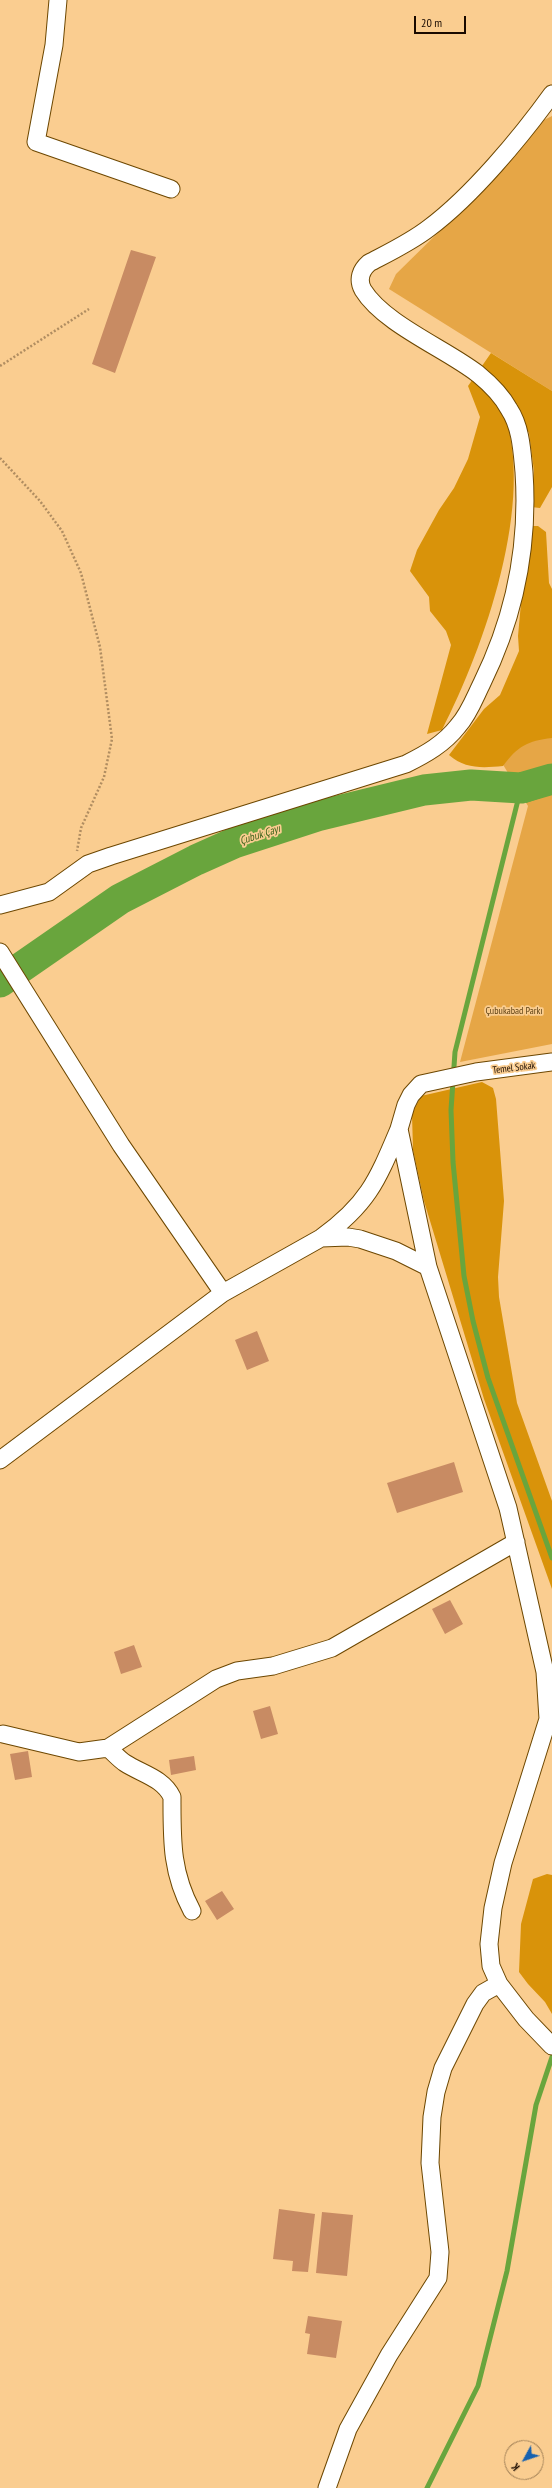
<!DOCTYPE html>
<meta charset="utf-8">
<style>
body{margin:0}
#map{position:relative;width:552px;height:2488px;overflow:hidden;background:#facd90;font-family:"PT Sans Narrow",sans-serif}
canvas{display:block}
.north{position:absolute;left:504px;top:2440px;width:40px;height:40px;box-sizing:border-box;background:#facd90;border:1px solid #a07f56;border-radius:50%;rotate:230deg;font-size:11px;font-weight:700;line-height:16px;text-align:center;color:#190a00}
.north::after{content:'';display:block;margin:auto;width:14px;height:18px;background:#1661b0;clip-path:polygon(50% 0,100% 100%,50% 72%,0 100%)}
.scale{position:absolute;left:414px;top:16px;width:52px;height:18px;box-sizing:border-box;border:2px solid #190a00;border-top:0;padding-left:5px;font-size:12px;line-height:14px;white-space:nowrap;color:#190a00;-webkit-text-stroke:3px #facd90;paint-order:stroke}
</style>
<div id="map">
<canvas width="552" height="2488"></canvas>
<div class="north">K</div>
<div class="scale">20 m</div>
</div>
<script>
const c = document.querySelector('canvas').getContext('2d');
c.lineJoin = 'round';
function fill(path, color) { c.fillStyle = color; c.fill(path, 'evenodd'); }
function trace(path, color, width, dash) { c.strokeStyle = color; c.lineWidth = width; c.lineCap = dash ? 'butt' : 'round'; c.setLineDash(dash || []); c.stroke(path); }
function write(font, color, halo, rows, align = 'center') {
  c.font = font + ' "PT Sans Narrow",sans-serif'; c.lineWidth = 3.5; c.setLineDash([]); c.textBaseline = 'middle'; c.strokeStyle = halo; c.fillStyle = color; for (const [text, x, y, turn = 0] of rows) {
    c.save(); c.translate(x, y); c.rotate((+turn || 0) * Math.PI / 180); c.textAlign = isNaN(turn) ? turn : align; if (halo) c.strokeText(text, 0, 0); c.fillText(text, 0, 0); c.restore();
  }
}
fill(new Path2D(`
 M552,116V391L389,289L396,274L457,214L540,122Z
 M552,713V1044L460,1062L528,806L499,758Z`), '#e6a646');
fill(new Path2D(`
 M491,353L552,391V487L540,508L531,507L534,471L529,433L508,399L503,410C537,500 484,648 442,730L427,734L451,645L446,631L430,611L429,597L410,571L417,550L439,510L454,488L468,459L480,417L468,386Z
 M528,526H538L546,532L549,583L552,589V738C527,741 518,746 503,766C482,768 465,769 449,755L484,709L500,695L519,651L518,636Z
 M482,1082L493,1088L496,1099L504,1201L498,1277L499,1297L517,1403L552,1501V1589L484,1399L424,1201L413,1150L412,1114L421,1096Z
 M547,1874L552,1875V2014L545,2002L528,1984L519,1972L521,1924L533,1879Z`), '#d9930a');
fill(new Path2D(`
 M552,769V794L526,803L517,779Z`), '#69a53d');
trace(new Path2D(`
 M521,788L455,1052L451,1110L453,1162L464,1276L473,1321L488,1378L552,1558
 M427,2488L478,2386L507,2271L536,2105L552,2057`), '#69a53d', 5);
trace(new Path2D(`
 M0,982L120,899L196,860L234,843L317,816L424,790L471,785L521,788L552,779`), '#69a53d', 31);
fill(new Path2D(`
 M131,250L156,257L115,373L92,364Z
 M257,1331L269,1361L247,1370L235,1340Z
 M454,1462L463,1492L397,1513L387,1483Z
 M450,1600L463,1624L445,1634L432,1609Z
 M134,1645L142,1667L121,1674L114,1652Z
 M270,1706L278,1734L261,1739L253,1711Z
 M28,1751L32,1777L15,1780L10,1754Z
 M194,1756L196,1770L171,1775L169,1760Z
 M222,1891L234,1909L217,1920L205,1901Z
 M279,2209L315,2214L308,2272L292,2271L293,2261L273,2259Z
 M322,2212L353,2215L347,2276L316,2273Z
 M308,2316L342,2321L336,2358L307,2354L310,2334L305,2333Z`), '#c88b63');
const street = new Path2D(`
 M58,0L54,45L36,142L171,189
 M0,905L49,892L88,864L111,856L406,764C426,754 444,744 458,726C469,714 475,697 482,683C515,616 529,546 524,472C522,451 521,427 509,409C502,396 489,383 478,374C446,349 384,324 363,290C357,279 361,270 369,263C390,252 411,242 429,228C472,196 521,137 552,94
 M0,952L121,1145L223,1293
 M399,1129L406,1105L411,1095L421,1084L476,1072L552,1062
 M321,1238C368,1204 377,1181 399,1129L428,1267
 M0,1460L223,1293L321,1238L348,1237L360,1239L396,1251L428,1267L508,1508L545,1672L548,1719L503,1863L493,1908L489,1944L491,1966L499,1984L526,2019L552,2046
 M3,1734L79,1752L108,1748L216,1679L237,1671L273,1666L332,1648L516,1542
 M108,1748C114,1753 119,1759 125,1763C142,1774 163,1778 172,1797C172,1840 171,1872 192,1911
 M327,2488L348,2429L389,2355L438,2278L440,2252L430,2163L432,2117L436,2092L443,2068L475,2004L483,1993L499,1984`);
trace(street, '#6d4700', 19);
trace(new Path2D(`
 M0,366L89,309
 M0,458L40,501L62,531L81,573L100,647L112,739L104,777L81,828L77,851`), '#b08d61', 2.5, [2, 2]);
trace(street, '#fff', 17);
write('10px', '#5e4114', '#facd90', [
 ["Çubukabad Parkı",514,1011]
]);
write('10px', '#190a00', '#facd90', [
 ["Temel Sokak",514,1068,-7]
]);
write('italic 11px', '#385f19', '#facd90', [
 ["Çubuk Çayı",260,835,-18]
]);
</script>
